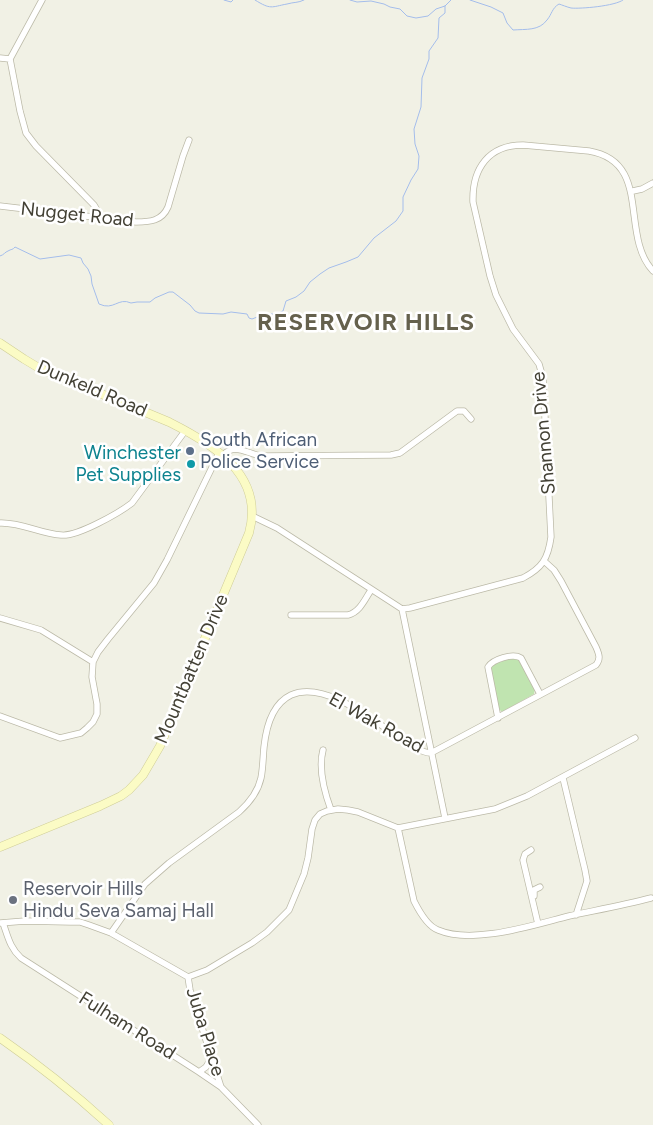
<!DOCTYPE html>
<style>
body{margin:0}
canvas{display:block;background:#f1f1e5}
</style>
<canvas width="653" height="1125"></canvas>
<script>
const c = document.querySelector('canvas').getContext('2d');
c.lineJoin = 'round';
function fill(path, color) { c.fillStyle = color; c.fill(path, 'evenodd'); }
function trace(path, color, width, dash) { c.strokeStyle = color; c.lineWidth = width; c.lineCap = dash ? 'butt' : 'round'; c.setLineDash(dash || []); c.stroke(path); }
function write(font, color, halo, rows, align = 'center') {
  c.font = font + ' Figtree,sans-serif'; c.lineWidth = 5; c.setLineDash([]); c.textBaseline = 'middle'; c.strokeStyle = halo; c.fillStyle = color; for (const [text, x, y, turn = 0] of rows) {
    c.save(); c.translate(x, y); c.rotate((+turn || 0) * Math.PI / 180); c.textAlign = isNaN(turn) ? turn : align; if (halo) c.strokeText(text, 0, 0); c.fillText(text, 0, 0); c.restore();
  }
}
fill(new Path2D(`
 M515,657L520,659L535,688L534,694L502,712L499,709L490,668L492,664Z`), '#c0e4b0');
trace(new Path2D(`
 M224,0L231,2L233,0
 M255,0C271,10 271,7 287,4C294,2 298,3 304,0
 M350,0L357,2L371,1L384,4L390,7L400,9L407,16L416,18L428,16L436,9L445,6L451,0
 M470,0L491,7L503,13L507,23L513,30C526,29 539,31 547,20C552,14 552,8 559,4C562,5 567,7 571,8C581,9 615,6 623,0
 M0,256C4,255 5,252 8,251C11,249 13,250 15,247L40,259L69,255L81,258L83,263L88,269L91,276L92,284L99,304C114,311 118,297 131,303L137,302H150L155,298L169,292H173L190,305L195,311L199,313L223,314L231,312L247,314L249,318L252,319L265,314H277L283,311L286,301L296,297L304,291L310,282L320,274L329,268L346,262L358,257L374,238L396,221L403,211V197L411,180L418,169L419,156L415,144L414,129L421,107L422,78L429,59V51L438,38L439,18L445,13V6`), '#a4bdeb', 1);
const street = new Path2D(`
 M42,0L10,59L20,111L26,133L36,146L94,205L97,210L98,217
 M0,58L10,59
 M633,191L642,189L653,183
 M0,206L136,222C150,222 162,221 168,207L183,156L189,140
 M223,455C236,442 248,455 263,456L391,455L400,453L457,411H464L471,419
 M252,516L277,528L402,609L410,608L523,578C542,568 548,559 551,537L543,378L539,364L513,329L496,295L490,276L473,202C472,168 489,145 523,145L589,151C653,162 619,234 653,271
 M0,523C21,522 41,534 61,535C77,537 119,513 132,503L185,431
 M402,609L445,818
 M291,615H348C360,612 365,599 371,590
 M0,618L41,630L93,662
 M0,716L60,738L81,733L87,728L93,722L97,714V704L92,677L93,662L98,652L108,639L154,583L167,560L219,453
 M498,718L488,667C493,659 513,653 521,658L540,694
 M323,750C318,769 324,791 331,810
 M563,778L585,870L587,881L576,915
 M398,828L414,901C419,911 427,926 438,930C473,945 533,925 569,916C597,910 624,905 651,898
 M531,850L525,854L523,860L538,924
 M534,896V890L540,887
 M0,923L25,921L70,922H80L89,925L111,933L188,977L207,970L252,943L267,932L289,910L304,874L308,858L312,829L315,820L320,814L327,811L338,809L348,810L358,812L398,828L495,809L527,796L635,738
 M3,923C8,937 10,948 21,958L199,1072L221,1087L258,1125
 M111,933L145,884L169,863L239,812C249,803 258,792 261,778C263,768 263,757 264,747C266,728 272,704 291,695C323,681 369,717 394,734C404,741 420,753 431,753L596,665C601,659 599,654 596,647L561,581L554,570L544,561
 M188,977L190,990L221,1087
 M199,1072L206,1067L212,1057`);
const secondary = new Path2D(`
 M0,343L24,359L39,368L169,422C213,444 265,475 249,533L160,746L143,775L129,790L121,796L100,806L0,847
 M0,1038C39,1065 74,1093 109,1125`);
trace(street, '#bcbaa8', 7);
trace(secondary, '#cfcd97', 9);
trace(street, '#fff', 5.5);
trace(secondary, '#fbfbc5', 8);
for (const [x, y, r, color] of [
 [190,451,5,"#5c6f8a"],
 [191,464,5,"#0f9aa8"],
 [13,900,5,"#6b7280"]
]) { const dot = new Path2D(); dot.arc(x, y, r, 0, 2 * Math.PI); c.fillStyle = color; c.fill(dot); trace(dot, '#fff', 2); }
write('19px', '#434135', '#fff', [
 ["Nugget Road",77,215,6],
 ["Dunkeld Road",92,389,23],
 ["Shannon Drive",544,433,-95],
 ["Mountbatten Drive",192,669,-67],
 ["El Wak Road",376,723,29],
 ["Fulham Road",127,1026,32],
 ["Juba Place",205,1032,73]
]);
write('19px', '#4e5e75', '#fff', [
 ["South African",200,440],
 ["Police Service",200,462]
], 'left');
write('19px', '#0d838f', '#fff', [
 ["Winchester",181,453],
 ["Pet Supplies",181,475]
], 'right');
write('19px', '#5b616d', '#fff', [
 ["Reservoir Hills",23,889],
 ["Hindu Seva Samaj Hall",23,911]
], 'left');
c.letterSpacing = '1px';
write('bold 24px', '#65614d', '#fff', [
 ["RESERVOIR HILLS",366,323]
]);
c.letterSpacing = '0px';
</script>
